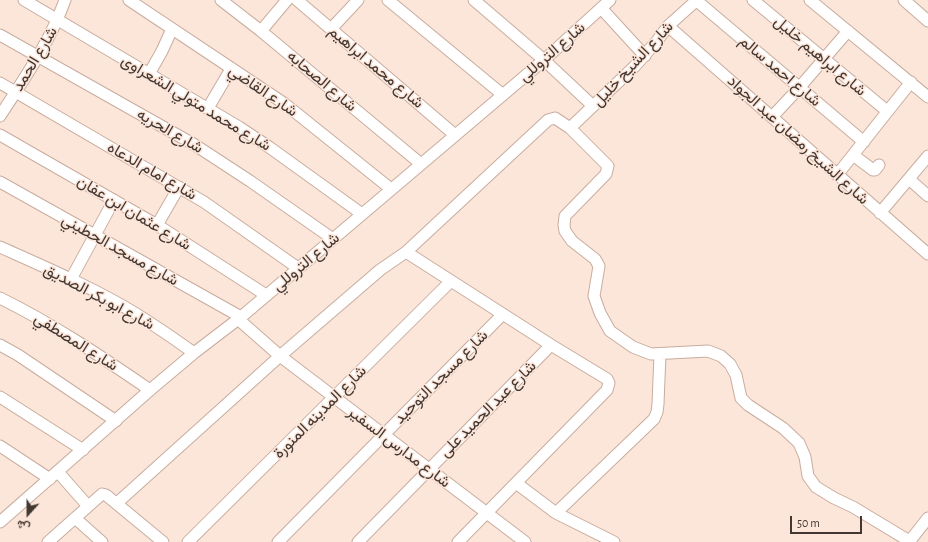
<!DOCTYPE html>
<meta charset="utf-8">
<style>
body{margin:0}
#map{position:relative;width:928px;height:542px;overflow:hidden;background:#fce5d9;font-family:"Alegreya Sans",Vazirmatn,sans-serif}
canvas{display:block}
.north{position:absolute;left:8px;top:494px;width:40px;height:40px;-webkit-text-stroke:3px #fce5d9;paint-order:stroke;rotate:201deg;font-size:11px;font-weight:700;line-height:16px;text-align:center;color:#423731}
.north::after{content:'';display:block;margin:auto;width:14px;height:18px;background:#423731;clip-path:polygon(50% 0,100% 100%,50% 72%,0 100%)}
.scale{position:absolute;left:790px;top:516px;width:72px;height:18px;box-sizing:border-box;border:2px solid #423731;border-top:0;padding-left:5px;font-size:12px;line-height:14px;white-space:nowrap;color:#423731;-webkit-text-stroke:3px #fce5d9;paint-order:stroke}
</style>
<div id="map">
<canvas width="928" height="542"></canvas>
<div class="north">ش</div>
<div class="scale">50 m</div>
</div>
<script>
const c = document.querySelector('canvas').getContext('2d');
c.lineJoin = 'round';
function trace(path, color, width, dash) { c.strokeStyle = color; c.lineWidth = width; c.lineCap = dash ? 'butt' : 'round'; c.setLineDash(dash || []); c.stroke(path); }
function write(font, color, halo, rows, align = 'center') {
  c.font = font + ' "Alegreya Sans",Vazirmatn,sans-serif'; c.lineWidth = 3; c.setLineDash([]); c.textBaseline = 'middle'; c.strokeStyle = halo; c.fillStyle = color; for (const [text, x, y, turn = 0] of rows) {
    c.save(); c.translate(x, y); c.rotate((+turn || 0) * Math.PI / 180); c.textAlign = isNaN(turn) ? turn : align; if (halo) c.strokeText(text, 0, 0); c.fillText(text, 0, 0); c.restore();
  }
}
const minor = new Path2D(`
 M24,0L239,127L269,147L362,214
 M129,0L285,104L391,189
 M221,0L261,31L421,164
 M297,0L455,135
 M388,0L503,95
 M474,0L544,60L593,106
 M753,0L887,111
 M810,0L928,97
 M904,0L928,21
 M697,1L864,142
 M601,8L645,56
 M668,26L928,254
 M331,29L358,0
 M261,31L287,0
 M0,35L195,145L250,181L333,239
 M149,74L162,51L172,29
 M0,83L204,202L298,268
 M208,108L231,69
 M0,116C24,79 50,42 65,0
 M772,117L799,88L848,31
 M570,128L634,67L657,41L668,26L697,0
 M0,135L157,225L266,295
 M853,155L873,170H875L879,165
 M837,175L911,82
 M909,179L928,196
 M0,182L241,317
 M880,213L928,156
 M157,225L179,187
 M0,247C47,268 94,288 138,315C157,327 176,340 194,353
 M406,252L551,345L607,379L609,383L607,390L458,542
 M71,279L114,200
 M0,298C53,324 102,357 150,390
 M238,319L280,356L525,542
 M0,345L18,355L116,421
 M0,397L83,450
 M0,446L50,479
 M58,472L88,506
 M516,483L556,513L614,542
 M117,503L280,356L380,270L406,252L548,120L555,118L570,128L608,166L606,174L565,216L564,225L565,231L572,241L595,259L599,266L594,296L600,313L610,331L633,347L651,354L708,351L721,356L730,364L736,375L741,398L748,405L783,428L799,443L805,457L808,476L816,487L834,498L853,507L911,542
 M556,513L654,419L657,412L658,404L660,354
 M75,518L102,542
 M0,522L150,390L194,353L241,317L544,60L610,0
 M48,542L102,494L106,495L163,542
 M188,542L451,281
 M278,542L503,314
 M358,542L551,345
 M909,542L928,518`);
trace(minor, '#c8ad9e', 13);
trace(minor, '#fff', 11);
write('16px', '#423731', '#fce5d9', [
 ["شارع التروللي",552,52,-41],
 ["شارع ابراهيم خليل",820,56,40],
 ["شارع الحمد",35,59,-59],
 ["شارع الشيخ خليل",633,64,-47],
 ["شارع محمد ابراهيم",376,67,40],
 ["شارع احمد سالم",780,71,40],
 ["شارع الصحابه",322,81,40],
 ["شارع القاضي",263,91,34],
 ["شارع محمد متولي الشعراوى",196,103,31],
 ["شارع الحريه",170,131,30],
 ["شارع الشيخ رمضان عبد الجواد",798,140,42],
 ["شارع امام الدعاه",152,171,30],
 ["شارع عثمان ابن عفان",134,213,31],
 ["شارع مسجد الحطيني",120,250,29],
 ["شارع التروللي",306,262,-40],
 ["شارع ابو بكر الصديق",99,297,28],
 ["شارع المصطفي",76,342,32],
 ["شارع مسجد التوحيد",441,377,-45],
 ["شارع عبد الحميد على",488,409,-45],
 ["شارع المدينه المنورة",320,412,-45],
 ["شارع مدارس السفير",399,447,37]
]);
</script>
